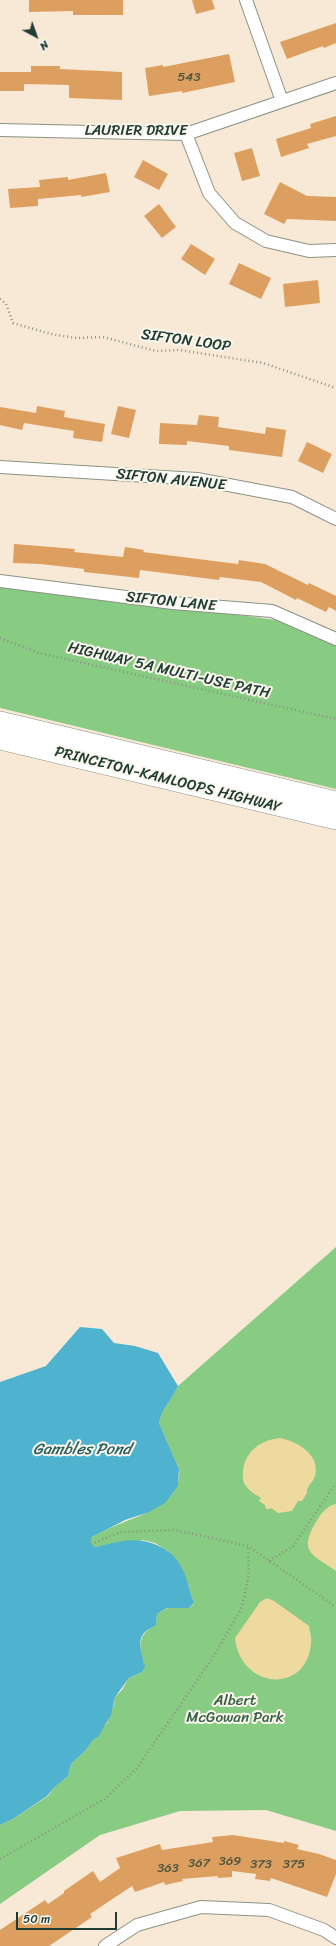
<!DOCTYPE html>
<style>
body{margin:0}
#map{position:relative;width:336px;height:1946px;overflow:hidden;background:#f7e9d5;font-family:Sriracha,sans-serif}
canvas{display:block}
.north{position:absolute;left:16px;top:16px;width:40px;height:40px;-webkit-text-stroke:3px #fbf7ec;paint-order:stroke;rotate:139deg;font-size:11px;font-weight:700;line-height:16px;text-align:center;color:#1f3d34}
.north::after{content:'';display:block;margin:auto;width:14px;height:18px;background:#1f3d34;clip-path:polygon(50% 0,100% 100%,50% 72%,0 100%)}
.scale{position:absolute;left:16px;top:1912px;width:101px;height:18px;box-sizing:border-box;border:2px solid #1f3d34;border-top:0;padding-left:5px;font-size:12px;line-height:14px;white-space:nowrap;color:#1f3d34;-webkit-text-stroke:3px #fbf7ec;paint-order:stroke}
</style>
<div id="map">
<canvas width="336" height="1946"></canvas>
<div class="north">N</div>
<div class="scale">50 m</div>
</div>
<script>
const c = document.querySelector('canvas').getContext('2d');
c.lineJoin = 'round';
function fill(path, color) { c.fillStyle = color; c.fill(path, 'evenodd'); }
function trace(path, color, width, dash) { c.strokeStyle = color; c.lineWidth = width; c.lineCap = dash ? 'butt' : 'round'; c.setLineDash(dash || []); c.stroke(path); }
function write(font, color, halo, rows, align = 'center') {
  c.font = font + ' Sriracha,sans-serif'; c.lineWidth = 4; c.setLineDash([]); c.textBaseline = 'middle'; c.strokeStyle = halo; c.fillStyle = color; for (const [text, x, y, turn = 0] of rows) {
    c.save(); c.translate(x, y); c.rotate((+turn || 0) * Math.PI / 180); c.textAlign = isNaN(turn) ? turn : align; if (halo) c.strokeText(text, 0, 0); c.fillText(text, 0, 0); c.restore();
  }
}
fill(new Path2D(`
 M0,583L276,620L336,646V789L0,708Z
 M336,1247V1831L266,1810L180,1811L100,1835L0,1904V1825L13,1819L48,1796L55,1787L68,1776L71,1764L85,1751L93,1740L98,1737L100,1731L107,1723L114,1704L115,1697L122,1690L129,1678L142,1672L144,1662C139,1655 139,1639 145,1633C148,1629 152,1628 156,1625L157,1614L168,1608H189L194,1604L188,1584L169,1552L155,1543L143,1540L95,1547L90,1544V1539C94,1535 100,1533 106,1530C132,1517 183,1507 179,1469L159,1423C161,1409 173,1399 178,1386Z`), '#88cb83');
fill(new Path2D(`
 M280,1438C297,1441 321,1455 315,1476C313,1483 306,1486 307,1493L302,1501H298L292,1511L278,1513L271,1508L269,1509H266L265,1505L259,1501L261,1498C256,1495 249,1491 246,1486C242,1482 243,1476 243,1471C245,1451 261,1440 280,1438Z
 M336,1504V1571C312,1554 298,1552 316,1522C321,1514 326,1506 336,1504Z
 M267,1598L274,1601L309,1626C310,1632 312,1639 311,1644C306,1695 240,1689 235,1638L260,1602Z`), '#eeda9e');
fill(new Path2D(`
 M80,1327L102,1329L114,1343L135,1346L158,1353L178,1386C173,1399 161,1409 159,1423L179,1469L178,1486L165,1503L149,1512L125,1520L92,1537L90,1543L95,1547C122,1541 141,1534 166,1550C170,1553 176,1558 179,1563C187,1575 189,1590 194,1603L189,1608H167L157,1614L156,1625C152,1628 148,1629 145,1632C136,1641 142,1656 145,1666L142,1672L129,1678L115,1697L111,1715L98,1737L93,1740L85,1751L71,1764L68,1776L55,1787L47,1796L13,1819L0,1825V1382L46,1366Z`), '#4fb2ce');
fill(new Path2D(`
 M29,0H123V15H73V11L29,12Z
 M192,0H212L215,9L196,14Z
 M336,23V43L324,48L323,46L287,59L280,42Z
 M229,54L235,82L182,93V91L149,96L145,68L163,65V67Z
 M31,66H60V69L122,72V100L69,98V85L24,84V91H0V72H31Z
 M336,116V136L307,144L309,148L281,157L276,139L311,128L310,124Z
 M252,148L260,176L242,181L234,153Z
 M143,160L168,174L159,190L134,177Z
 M106,173L110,192L81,197V195L38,199V206L10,208L8,189L40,187L39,180L68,177V180Z
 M280,182L307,196L336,197V221L287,219L284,224L264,214Z
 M159,204L176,227L162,238L144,216Z
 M191,244L215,259L205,275L181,259Z
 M239,263L271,278L261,299L229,284Z
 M318,280L320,303L285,307L283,284Z
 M37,406L65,411L64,417L105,424L102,442L73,438L74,431L24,423L22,430L0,425V407L36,413Z
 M118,406L136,410L129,438L111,434Z
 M199,415L219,417L218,427L265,434L266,427L286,430L282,457L229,450V446L187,441V445L159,444L160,423L197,425Z
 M307,442L332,454L323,473L298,461Z
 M14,544L75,549L74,552L123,557L125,547L144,550L143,552L190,558L238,564L239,560L265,564L308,585L309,583L336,596V611L329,607L326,612L297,598L296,600L261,582L220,577L219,580L140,570L139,578L84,572V569L41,564L13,563Z
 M233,1835L284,1843V1841L299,1845L297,1849L319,1854L336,1860V1874L327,1897L271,1878L270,1881L255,1879L256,1874L232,1871V1877L218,1878V1876L182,1879L183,1881L165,1885L164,1882L135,1892L132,1886L90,1914L92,1917L49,1946H0V1930L45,1900L48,1904L64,1893V1891L93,1871L100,1882L120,1868L116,1858L160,1844L162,1850L213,1842L212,1837Z`), '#dc9f60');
const street = new Path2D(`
 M246,0L282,101
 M0,130L186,134L336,83
 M186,134L209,193L235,223L266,241L309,251L336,250
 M0,467L197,479L292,497L336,519
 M0,581L173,603L272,611L336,639
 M105,1946L137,1925L201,1907L269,1910L324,1930L336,1938`);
const primary = new Path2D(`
 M0,721L336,801
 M0,740L336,820`);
trace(street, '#8b9384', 14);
trace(primary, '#8b9384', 20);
trace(new Path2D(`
 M0,299L6,304L13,323L51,334L76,338L103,337L156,351L179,350L263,363L336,388
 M0,638L39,653L336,719
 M91,1544L121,1532L175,1530L248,1546L336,1607
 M269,1561L293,1546L336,1483
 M0,1859L106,1798L136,1769L214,1656L242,1607L249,1574L248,1546`), '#8b9384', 2.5, [1, 3]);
trace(street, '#fff', 12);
trace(primary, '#fff', 19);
write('13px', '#4e563f', null, [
 ["543",189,78],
 ["369",230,1862],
 ["367",199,1864],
 ["373",261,1865],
 ["375",294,1865],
 ["363",168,1869]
]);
write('15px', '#1f3d34', '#fbf7ec', [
 ["LAURIER DRIVE",136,131],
 ["SIFTON LOOP",186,341,8],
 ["SIFTON AVENUE",171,480,6],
 ["SIFTON LANE",171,602,6],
 ["HIGHWAY 5A MULTI-USE PATH",169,671,13],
 ["PRINCETON-KAMLOOPS HIGHWAY",168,780,14]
]);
write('15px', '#396048', '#fbf7ec', [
 ["Albert",235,1701],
 ["McGowan Park",235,1718]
]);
write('italic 16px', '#2d6062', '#fbf7ec', [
 ["Gambles Pond",82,1450]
]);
</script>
